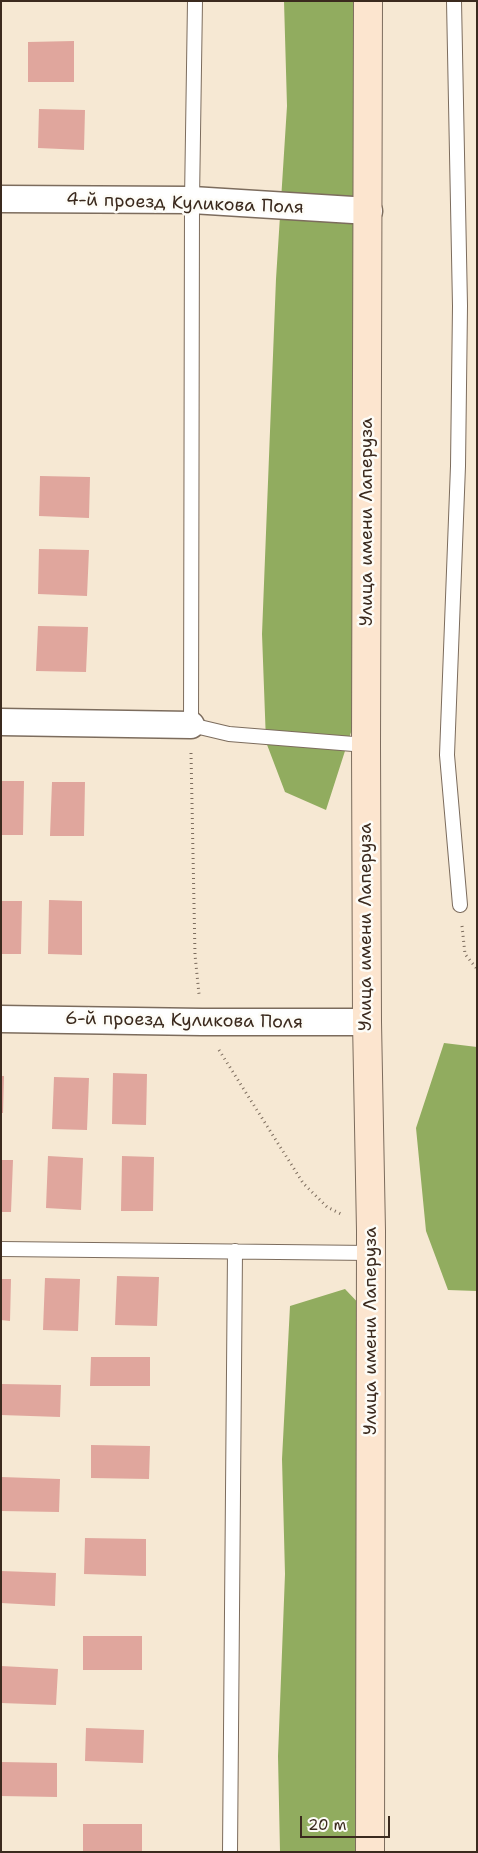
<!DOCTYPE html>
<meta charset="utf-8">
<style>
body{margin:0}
#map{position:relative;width:478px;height:1853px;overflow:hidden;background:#f6e8d3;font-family:"Shantell Sans",sans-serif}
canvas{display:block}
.frame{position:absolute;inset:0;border:2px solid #3b2a1e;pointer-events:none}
.scale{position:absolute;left:300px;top:1816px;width:90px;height:22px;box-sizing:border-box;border:2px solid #3b2a1e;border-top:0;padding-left:6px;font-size:15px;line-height:18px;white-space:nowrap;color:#3b2a1e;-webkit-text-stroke:4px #fdfcf7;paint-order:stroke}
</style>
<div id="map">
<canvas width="478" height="1853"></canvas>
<div class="frame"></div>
<div class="scale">20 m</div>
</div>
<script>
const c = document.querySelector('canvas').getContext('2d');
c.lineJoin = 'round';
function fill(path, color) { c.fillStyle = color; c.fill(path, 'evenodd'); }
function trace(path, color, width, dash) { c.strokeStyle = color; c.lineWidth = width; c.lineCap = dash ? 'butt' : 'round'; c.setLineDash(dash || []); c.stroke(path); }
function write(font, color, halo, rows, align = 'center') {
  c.font = font + ' "Shantell Sans",sans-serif'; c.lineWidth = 5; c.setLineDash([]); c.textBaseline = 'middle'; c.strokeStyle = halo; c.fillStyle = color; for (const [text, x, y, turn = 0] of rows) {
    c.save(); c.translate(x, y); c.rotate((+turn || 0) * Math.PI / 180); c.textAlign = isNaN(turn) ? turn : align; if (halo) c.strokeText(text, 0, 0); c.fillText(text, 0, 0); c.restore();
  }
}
fill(new Path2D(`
 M284,1H358L363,695L326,810L285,792L266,742L262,634L276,279L287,106Z
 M444,1043L477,1047V1291L448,1290L426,1231L416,1128Z
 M345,1289L364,1309L363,1852H280L278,1756L285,1574L282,1459L290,1306Z`), '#91ac5f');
fill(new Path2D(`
 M74,41V82H28V42Z
 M39,109L85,110L84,150L38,148Z
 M40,476L90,477L89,518L39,516Z
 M39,549L89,550L87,596L38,594Z
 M38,626L88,627L86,672L36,671Z
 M1,781H24L23,835H1Z
 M52,782H85L84,836H50Z
 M49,900L82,901V955L48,954Z
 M1,901H22L21,954H1Z
 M113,1073L147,1074L146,1125L112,1124Z
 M1,1076H4L3,1113H1Z
 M54,1077L89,1078L87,1130L52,1129Z
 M48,1156L83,1158L81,1210L46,1208Z
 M122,1156L154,1157L153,1211H121Z
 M1,1160H13L11,1212H1Z
 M117,1276L159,1277L157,1326L115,1325Z
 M45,1278L80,1279L78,1331L43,1330Z
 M1,1279H11L10,1321L1,1320Z
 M91,1357H150V1386H90Z
 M1,1384L61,1385L60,1417L1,1415Z
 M91,1445L150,1446L149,1479L91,1478Z
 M1,1477L60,1479L59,1512L1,1511Z
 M85,1538L146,1539V1576L84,1574Z
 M1,1571L56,1573L55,1606L1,1603Z
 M83,1636H142V1670H83Z
 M1,1666L58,1669L56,1705L1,1703Z
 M86,1728L144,1730L143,1763L85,1761Z
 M1,1762L57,1763V1797L1,1796Z
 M83,1824H142V1852H83Z`), '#e0a69d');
const lane = new Path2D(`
 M195,1L192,200L191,725L229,734L366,745
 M454,1L460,306L458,466L447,755L460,905
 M1,1249L371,1253
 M230,1852L235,1251`);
const street = new Path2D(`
 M1,199L192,200L369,211
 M1,722L191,725
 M1,1019L202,1022H367`);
const secondary = new Path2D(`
 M368,1L366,745L367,1022L371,1231L370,1852`);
trace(lane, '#7c6c5d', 16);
trace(street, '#7c6c5d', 29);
trace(secondary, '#7c6c5d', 30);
trace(new Path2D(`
 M191,753L195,955L199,994
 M462,926L465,954L477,969
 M219,1050L303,1183L327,1207L343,1215`), '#7c6c5d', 3, [1, 4]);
trace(lane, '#fff', 14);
trace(street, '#fff', 26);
trace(secondary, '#fce5cf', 28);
write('18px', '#3b2a1e', '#fdfcf7', [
 ["4-й проезд Куликова Поля",185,204,2],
 ["Улица имени Лаперуза",367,522,-90],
 ["Улица имени Лаперуза",366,927,-90],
 ["6-й проезд Куликова Поля",184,1021,1],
 ["Улица имени Лаперуза",371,1331,-90]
]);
</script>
